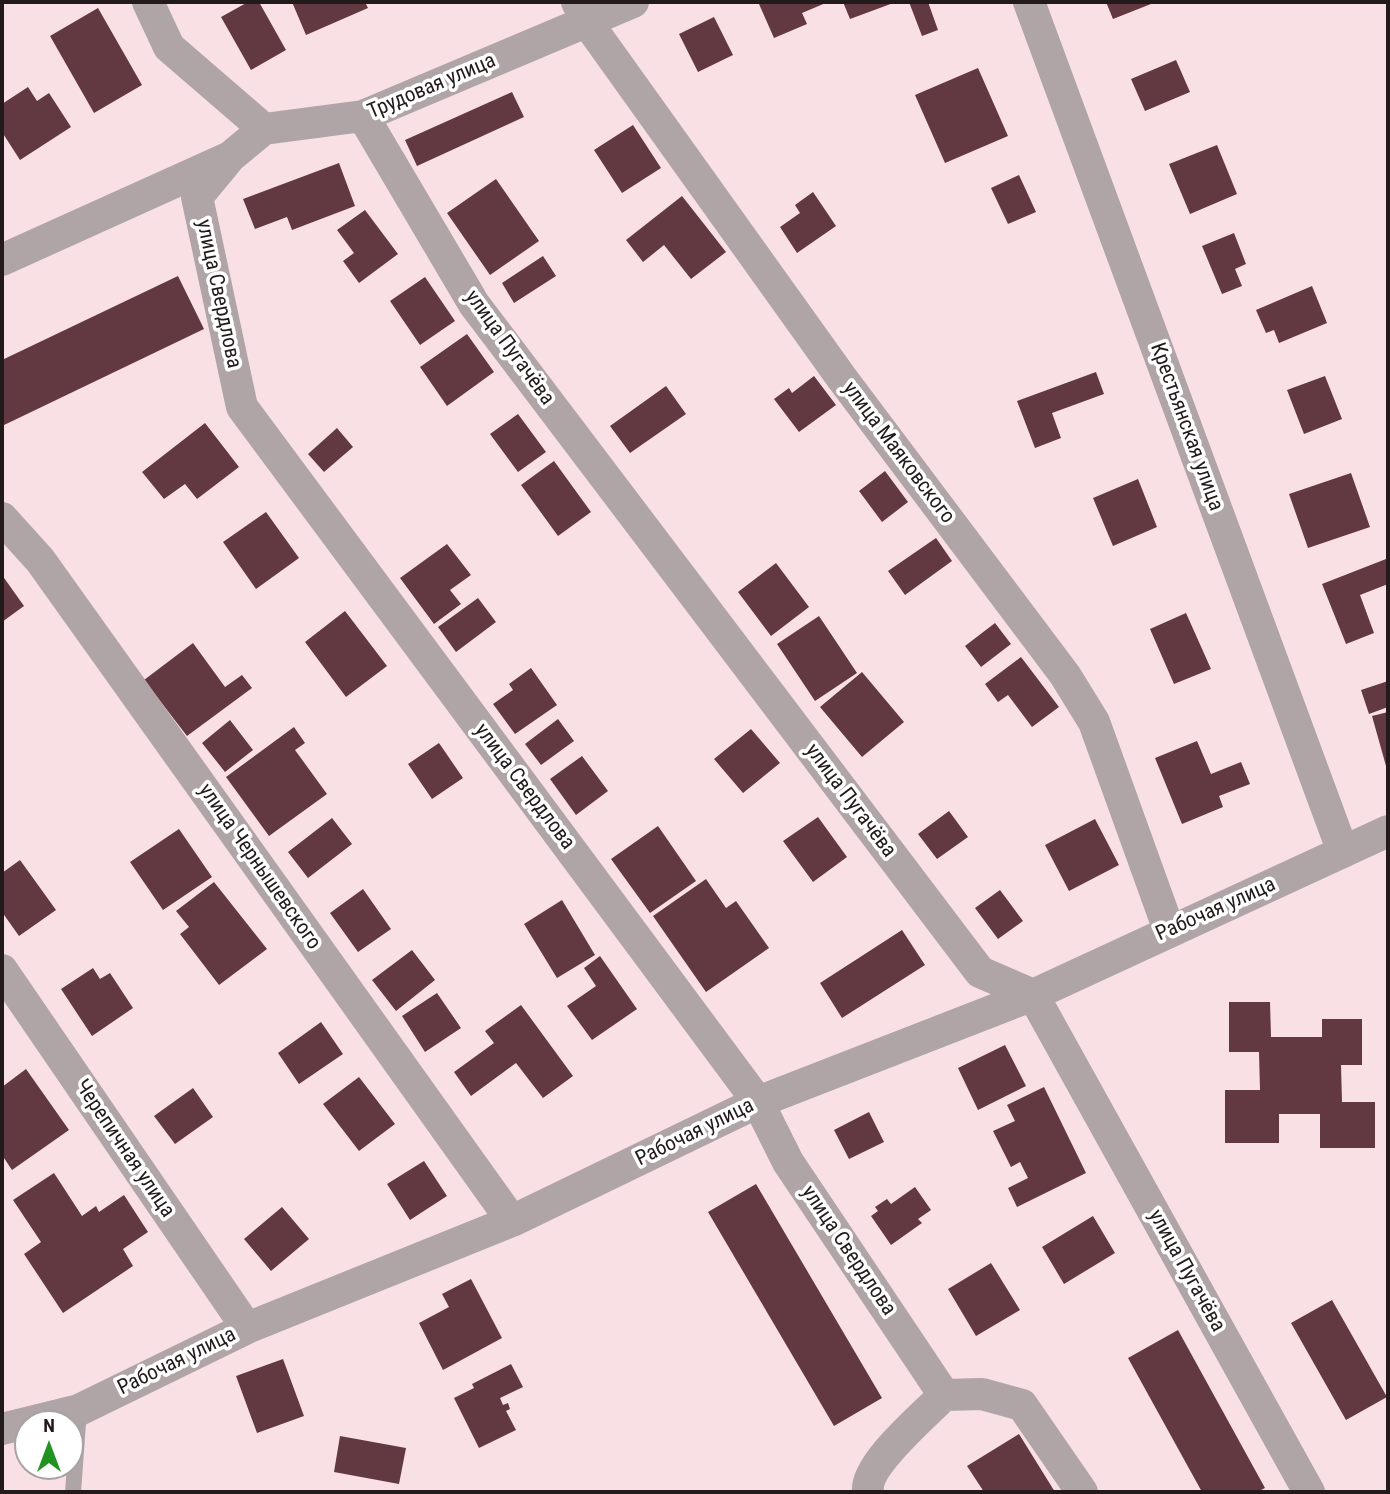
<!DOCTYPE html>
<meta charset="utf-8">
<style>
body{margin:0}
#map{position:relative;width:1390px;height:1494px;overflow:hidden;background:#f9e0e4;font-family:"Roboto Condensed",sans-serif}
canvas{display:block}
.frame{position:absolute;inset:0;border:4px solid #231a1c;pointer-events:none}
.north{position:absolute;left:14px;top:1410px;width:70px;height:70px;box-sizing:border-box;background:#fff;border:2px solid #a7a3a4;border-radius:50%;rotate:0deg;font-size:19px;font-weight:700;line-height:28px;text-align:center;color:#231a1c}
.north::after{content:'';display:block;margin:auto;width:24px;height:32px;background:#219320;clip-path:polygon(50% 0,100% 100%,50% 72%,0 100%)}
</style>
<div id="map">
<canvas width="1390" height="1494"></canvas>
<div class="frame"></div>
<div class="north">N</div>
</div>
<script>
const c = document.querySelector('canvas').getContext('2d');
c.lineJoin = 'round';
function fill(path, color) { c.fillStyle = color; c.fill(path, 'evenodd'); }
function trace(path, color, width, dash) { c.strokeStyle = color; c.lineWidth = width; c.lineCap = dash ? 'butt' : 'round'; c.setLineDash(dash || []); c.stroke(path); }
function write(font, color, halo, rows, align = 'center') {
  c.font = font + ' "Roboto Condensed",sans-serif'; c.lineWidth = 7; c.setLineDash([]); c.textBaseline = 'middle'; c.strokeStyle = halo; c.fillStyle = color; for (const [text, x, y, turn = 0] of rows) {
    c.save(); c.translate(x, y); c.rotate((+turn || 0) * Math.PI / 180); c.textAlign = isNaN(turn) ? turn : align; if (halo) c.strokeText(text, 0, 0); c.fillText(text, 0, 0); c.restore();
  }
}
fill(new Path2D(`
 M248,2H259L286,50L251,70L221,17Z
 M292,2H365L368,8L306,35Z
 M764,2H828L802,13L807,24L774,38L759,4Z
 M843,2H896L850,19Z
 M909,2H928L938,30L922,36Z
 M1106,2H1156L1113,19Z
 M98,8L142,85L94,113L50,36Z
 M714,17L733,55L698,72L679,34Z
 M1176,60L1190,92L1145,111L1131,79Z
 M978,68L1008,136L945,163L915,95Z
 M28,87L37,101L49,93L71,127L20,160L2,132V104Z
 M512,92L524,117L417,166L405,140Z
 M633,125L661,168L622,193L594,150Z
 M1217,145L1237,194L1190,214L1169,164Z
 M339,163L355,206L292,230L287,217L255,229L243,199Z
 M1019,175L1036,212L1008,224L991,188Z
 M496,179L539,241L490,275L447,213Z
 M813,192L836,226L797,253L780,227L800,213L795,205Z
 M682,196L726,252L691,279L664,245L643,262L626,240Z
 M365,210L398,254L359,283L343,261L354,253L337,230Z
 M1234,233L1246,264L1235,269L1242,286L1222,294L1202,246Z
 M543,256L556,276L514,303L502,283Z
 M178,276L204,329L2,426V360Z
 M425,277L455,321L420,345L390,301Z
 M1312,286L1327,323L1279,343L1274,330L1266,333L1256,310Z
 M467,334L494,372L447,406L420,367Z
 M1096,372L1104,394L1052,413L1061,438L1035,448L1017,401Z
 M814,376L836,405L799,432L774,399L789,388L792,393Z
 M1325,376L1342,419L1304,434L1287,390Z
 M666,386L686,414L630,453L610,426Z
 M518,414L546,452L518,472L490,434Z
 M205,423L239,467L197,499L185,484L164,499L142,472Z
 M337,428L353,447L324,472L308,454Z
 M554,461L591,512L558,536L521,485Z
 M885,471L908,502L882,522L859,491Z
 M1351,473L1370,527L1308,548L1289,494Z
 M1138,479L1157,527L1113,546L1093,498Z
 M266,512L299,558L256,589L223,542Z
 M936,538L952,561L905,595L888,571Z
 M447,544L471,575L450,590L461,604L434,624L400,578Z
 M1386,559L1388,584L1360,595L1374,633L1346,644L1322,584Z
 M776,563L809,607L771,636L738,592Z
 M2,575L24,606L2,622Z
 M478,598L496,622L456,652L438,627Z
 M345,611L387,666L346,697L305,642Z
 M1186,613L1211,669L1174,684L1150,629Z
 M819,616L857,673L815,701L777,644Z
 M995,623L1011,644L981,667L965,646Z
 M193,643L225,687L242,675L252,688L187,736L144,680Z
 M1021,657L1059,707L1032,727L1008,695L998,702L985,684Z
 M531,668L557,705L515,734L493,704L513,690L509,684Z
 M862,672L904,722L862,757L820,707Z
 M1388,681V707L1369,714L1361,690Z
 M1388,712V765L1386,766L1372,716Z
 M558,719L574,741L541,765L525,744Z
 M230,720L253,750L225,772L202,743Z
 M294,727L305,743L295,750L327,794L269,836L226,777Z
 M751,729L780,763L743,793L714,759Z
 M1197,741L1211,774L1241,762L1250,784L1219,796L1223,807L1182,824L1155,758Z
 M439,743L463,778L432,799L408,764Z
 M582,756L608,791L576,815L550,779Z
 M949,811L968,837L937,859L918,834Z
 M818,817L847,857L813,882L783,841Z
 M332,818L352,844L308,878L288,852Z
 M1095,819L1119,865L1069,891L1045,845Z
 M658,826L696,881L650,913L611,859Z
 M179,829L212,877L163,910L130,862Z
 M20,860L56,910L19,936L2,912V873Z
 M706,879L726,908L736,901L769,948L706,992L653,916Z
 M214,882L267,949L219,985L180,934L189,927L176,911Z
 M363,889L391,929L358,952L330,913Z
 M1000,890L1023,921L998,939L975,908Z
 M562,900L595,955L557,978L524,924Z
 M902,930L925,965L842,1018L820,983Z
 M412,950L435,980L396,1011L372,980Z
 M600,956L637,1009L592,1040L567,1006L596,986L584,968Z
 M93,968L100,979L110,973L133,1008L92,1036L61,989Z
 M437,993L461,1028L425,1052L402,1016Z
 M1229,1002H1270L1271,1037H1322V1019H1362V1065H1341L1342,1102H1375V1148H1320V1114H1279V1143H1225V1090H1260L1259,1052H1229Z
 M521,1005L573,1076L543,1098L516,1063L471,1096L454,1072L494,1043L485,1031Z
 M321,1022L343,1054L299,1084L278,1053Z
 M1005,1045L1026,1086L978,1110L958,1068Z
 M26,1069L69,1130L12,1170L2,1155V1087Z
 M359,1077L395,1124L359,1151L323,1104Z
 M1044,1087L1086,1173L1017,1207L1008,1188L1028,1178L1020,1162L1011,1167L993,1131L1015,1121L1007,1105Z
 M193,1088L213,1117L175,1144L154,1116Z
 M869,1112L884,1142L849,1159L834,1130Z
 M424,1161L447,1196L410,1220L387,1184Z
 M54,1173L82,1216L96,1206L99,1212L124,1195L148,1232L123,1249L133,1266L63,1313L24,1254L41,1242L13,1200Z
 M756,1184L882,1398L834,1426L708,1212Z
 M915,1187L931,1210L918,1219L922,1223L891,1245L871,1216L878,1211L875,1207L887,1199L891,1204Z
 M282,1207L309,1239L271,1271L244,1239Z
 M1093,1216L1115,1253L1064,1284L1042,1247Z
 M991,1263L1020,1310L976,1336L948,1289Z
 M471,1279L502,1338L443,1370L419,1323L449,1307L442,1294Z
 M1332,1300L1387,1397L1346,1420L1291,1323Z
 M1178,1330L1265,1488L1257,1492H1202L1128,1358Z
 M283,1359L304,1416L257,1433L236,1376Z
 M511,1364L523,1387L500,1398L503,1405L508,1403L510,1409L506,1411L516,1430L479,1448L454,1398L474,1388L472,1384Z
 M1019,1434L1055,1492H984L967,1466Z
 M340,1436L406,1448L399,1484L334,1472Z`), '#623841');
trace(new Path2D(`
 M73,1492L79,1410`), '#afa4a6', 16);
trace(new Path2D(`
 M148,2L169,47L264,129
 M577,2L587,22L841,377L1065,675L1094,722L1169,930
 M1029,2L1343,852
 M363,116L474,304L980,972L1033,995L1309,1492
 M230,157L197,197L242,407L758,1102L788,1162L944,1395
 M2,260L230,157L264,129L363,116L633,2
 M2,518L40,560L512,1221
 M2,970L247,1328
 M2,1429L79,1410L247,1328L512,1221L758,1102L1033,995L1388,831
 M868,1492C864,1465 925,1415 944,1395L982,1394L1022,1405L1082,1492`), '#afa4a6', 32);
write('21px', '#231a1c', '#fff', [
 ["Трудовая улица",432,87,-23],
 ["улица Свердлова",218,294,78],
 ["улица Пугачёва",509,348,54],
 ["Крестьянская улица",1186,427,70],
 ["улица Маяковского",898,453,53],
 ["улица Свердлова",524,787,53],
 ["улица Пугачёва",850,801,53],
 ["улица Чернышевского",259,867,55],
 ["Рабочая улица",1216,910,-24],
 ["Рабочая улица",695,1133,-26],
 ["Черепичная улица",124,1149,56],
 ["улица Свердлова",848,1251,56],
 ["улица Пугачёва",1186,1271,61],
 ["Рабочая улица",177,1362,-26]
]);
</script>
